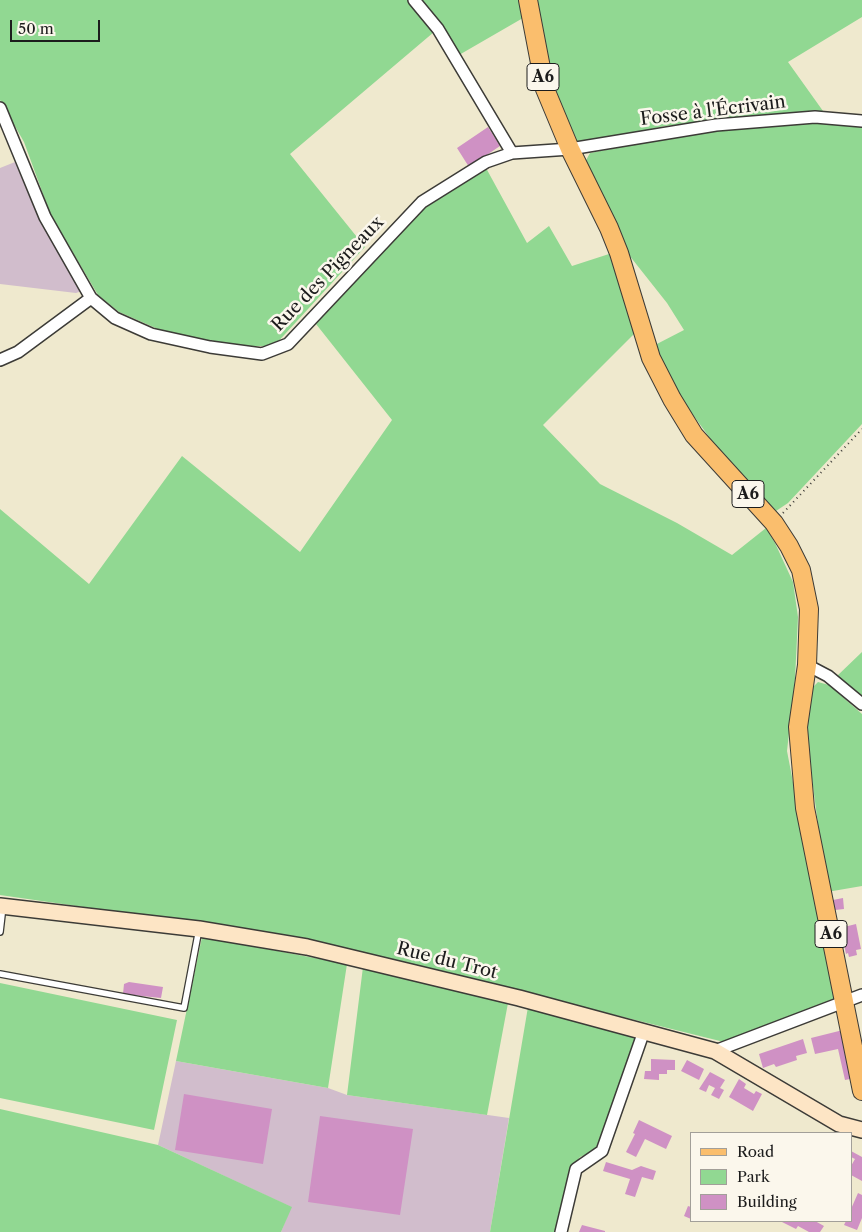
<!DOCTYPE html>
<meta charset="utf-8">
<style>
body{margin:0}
#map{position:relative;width:862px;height:1232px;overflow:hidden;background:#efe9ce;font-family:"Libre Caslon Text",serif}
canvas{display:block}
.legend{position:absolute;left:690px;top:1132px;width:162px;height:90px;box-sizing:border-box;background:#fbf7ec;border:1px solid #a29f99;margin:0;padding:6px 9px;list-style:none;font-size:15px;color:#1c1c1c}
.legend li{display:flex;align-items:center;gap:10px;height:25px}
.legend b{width:25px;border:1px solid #a29f99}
.scale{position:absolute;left:10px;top:20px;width:90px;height:22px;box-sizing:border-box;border:2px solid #1c1c1c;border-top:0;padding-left:6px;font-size:15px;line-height:18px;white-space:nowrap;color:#1c1c1c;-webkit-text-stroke:4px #fbf7ec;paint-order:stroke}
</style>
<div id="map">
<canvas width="862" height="1232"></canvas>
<ul class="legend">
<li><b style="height:6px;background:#fabe6d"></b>Road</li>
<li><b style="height:14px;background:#91d892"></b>Park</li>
<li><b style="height:14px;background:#cf91c4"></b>Building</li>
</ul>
<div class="scale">50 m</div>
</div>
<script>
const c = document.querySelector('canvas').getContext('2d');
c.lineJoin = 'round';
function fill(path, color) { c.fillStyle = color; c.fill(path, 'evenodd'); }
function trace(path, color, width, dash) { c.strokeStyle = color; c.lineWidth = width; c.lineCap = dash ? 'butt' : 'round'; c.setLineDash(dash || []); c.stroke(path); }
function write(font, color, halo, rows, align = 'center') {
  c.font = font + ' "Libre Caslon Text",serif'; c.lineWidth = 5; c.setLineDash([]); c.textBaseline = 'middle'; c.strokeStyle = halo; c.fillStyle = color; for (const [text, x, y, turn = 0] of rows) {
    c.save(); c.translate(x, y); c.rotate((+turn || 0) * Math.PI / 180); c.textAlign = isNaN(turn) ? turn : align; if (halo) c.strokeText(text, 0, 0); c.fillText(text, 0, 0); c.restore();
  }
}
fill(new Path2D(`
 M15,162L38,217L82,291L76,293L0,284V168Z
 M176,1061L328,1088L347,1095L509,1118L490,1232H281L291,1207L158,1145Z`), '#d1bdcc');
fill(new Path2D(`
 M0,0H409L434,32L290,154L365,247L274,346H243L167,333L119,312L98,295L51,216L24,142L0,100Z
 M417,0H521L523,18L459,55Z
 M535,0H862V17L788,62L823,111L665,126L576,145L549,78Z
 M814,122L862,127V424L788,503L776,511L720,452L675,390L653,346L684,330L667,303L629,255L585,162L590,153L695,133Z
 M486,168L527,243L549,226L572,266L609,254L636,332L543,425L600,484L677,523L732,555L766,528L775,543L793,582L798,617L795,679L787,751L835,1001L724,1042L313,940L0,895V509L89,584L182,456L300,552L392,420L316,324L421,210Z
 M862,652V697L837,676Z
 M818,682L829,685L862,714V886L827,892L805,726L811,689Z
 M202,937L347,964L328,1088L176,1061Z
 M363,967L508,1003L487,1115L347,1095Z
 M0,983L177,1020L154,1130L0,1098Z
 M528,1007L635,1037V1047L601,1148L580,1157L572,1169L556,1232H490Z
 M0,1109L158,1145L292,1207L281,1232H0Z`), '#91d892');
fill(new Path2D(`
 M488,127L500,146L469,167L457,148Z
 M843,898L844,909L835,910L833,900Z
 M856,924L861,949L856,950L857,955L849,957L848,953L846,954L841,930L844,929V927Z
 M129,982L163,987L161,998L123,994L124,984Z
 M847,1029L855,1078L845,1080L838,1049L815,1054L811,1038Z
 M803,1039L807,1053L796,1056L797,1060L776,1067L774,1064L763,1068L759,1054Z
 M651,1059L675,1060V1070H667V1074H659V1080L644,1079L645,1071H651Z
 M687,1060L704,1069L699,1080L681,1071Z
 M710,1072L725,1080L720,1088L724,1090L719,1099L711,1095L715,1088L709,1085L706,1092L699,1089Z
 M739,1079L746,1084L744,1088L754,1094L756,1091L762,1094L753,1111L729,1097Z
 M184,1094L272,1109L263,1164L175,1150Z
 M320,1116L413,1129L400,1215L308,1202Z
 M639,1120L672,1136L666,1149L645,1139L636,1157L626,1152L635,1134L633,1133Z
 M851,1151L862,1157V1181L851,1175V1166L855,1159L851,1157Z
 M606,1162L632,1170L641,1166L656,1171L653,1180L642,1177L635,1197L625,1194L630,1179L603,1171Z
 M858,1193L862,1195V1218L857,1230L844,1225L846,1221H851V1209Z
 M688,1206L691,1207V1219L684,1216Z
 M780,1221H815L824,1226L820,1232H809L798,1226L796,1229Z
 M582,1225L605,1231V1232H579Z`), '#cf91c4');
const service = new Path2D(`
 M0,932L3,906
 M0,974L184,1008L199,929`);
const minor = new Path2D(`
 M414,0L438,29L512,153
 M0,108L45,217L91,298
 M0,360L18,352L91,298L115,318L151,334L210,347L262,354L288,344L422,202L486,162L512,153L570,149L716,125L815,117L862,121
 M807,665L828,676L862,704
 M715,1051L862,995
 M561,1232L576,1169L602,1151L644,1031`);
const secondary = new Path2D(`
 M0,906L199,929L307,947L519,998L715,1051L839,1124L862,1130`);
const primary = new Path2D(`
 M528,0L545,89L570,149L609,228L619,253L651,358L672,399L694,435L774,523L789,546L801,570L809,609L807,665L798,727L805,808L862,1091`);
trace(service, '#3c3b37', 8);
trace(minor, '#3c3b37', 14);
trace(secondary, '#3c3b37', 18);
trace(primary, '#3c3b37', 20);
trace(new Path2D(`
 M783,513L862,429`), '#3c3b37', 2, [1, 4]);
trace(service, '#fff', 5.5);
trace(minor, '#fff', 11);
trace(secondary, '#fde5c5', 15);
trace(primary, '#fabe6d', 18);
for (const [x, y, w] of [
 [543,77,32],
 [748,494,32],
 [831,934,32]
]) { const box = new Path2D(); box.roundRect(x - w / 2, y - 13.5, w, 27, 4); c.fillStyle = '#fbf7ec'; c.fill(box); trace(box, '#1c1c1c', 1); }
write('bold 16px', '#1c1c1c', null, [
 ["A6",543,77],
 ["A6",748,494],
 ["A6",831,934]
]);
write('18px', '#1c1c1c', '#fbf7ec', [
 ["Fosse à l'Écrivain",713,111,-7],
 ["Rue des Pigneaux",328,274,-46],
 ["Rue du Trot",447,961,14]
]);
</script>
